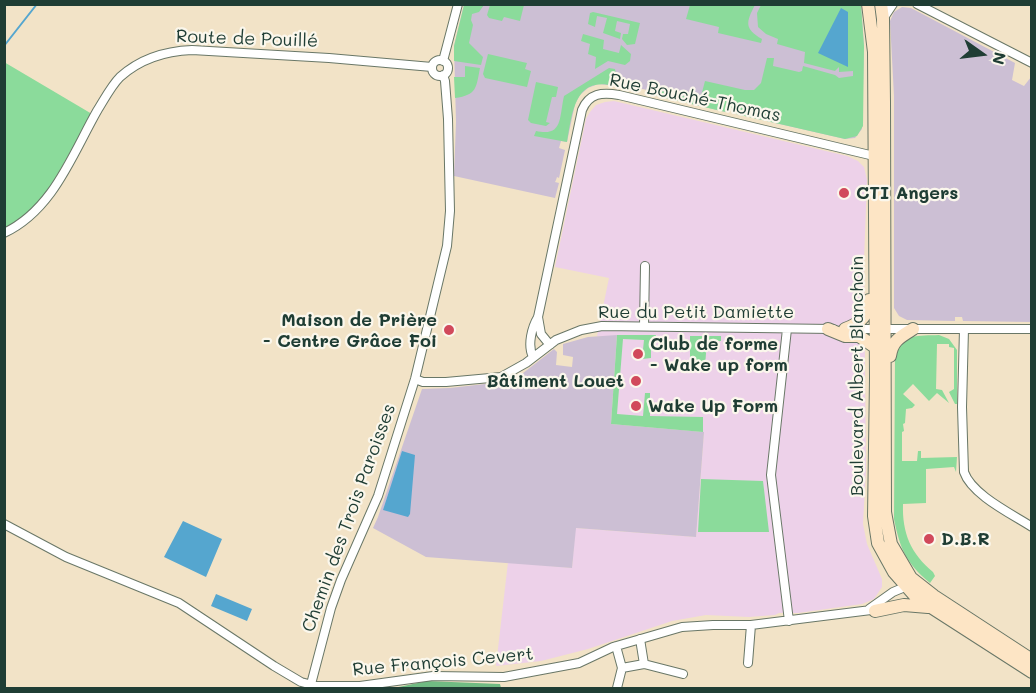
<!DOCTYPE html>
<meta charset="utf-8">
<style>
body{margin:0}
#map{position:relative;width:1036px;height:693px;overflow:hidden;background:#f2e3c7;font-family:Mali,sans-serif}
canvas{display:block}
.frame{position:absolute;inset:0;border:6px solid #1f3d34;pointer-events:none}
.north{position:absolute;left:952px;top:24px;width:60px;height:60px;-webkit-text-stroke:4px #fbf7ec;paint-order:stroke;rotate:104deg;font-size:16px;font-weight:700;line-height:24px;text-align:center;color:#1f3d34}
.north::after{content:'';display:block;margin:auto;width:21px;height:27px;background:#1f3d34;clip-path:polygon(50% 0,100% 100%,50% 72%,0 100%)}
</style>
<div id="map">
<canvas width="1036" height="693"></canvas>
<div class="frame"></div>
<div class="north">N</div>
</div>
<script>
const c = document.querySelector('canvas').getContext('2d');
c.lineJoin = 'round';
function fill(path, color) { c.fillStyle = color; c.fill(path, 'evenodd'); }
function trace(path, color, width, dash) { c.strokeStyle = color; c.lineWidth = width; c.lineCap = dash ? 'butt' : 'round'; c.setLineDash(dash || []); c.stroke(path); }
function write(font, color, halo, rows, align = 'center') {
  c.font = font + ' Mali,sans-serif'; c.lineWidth = 4.5; c.setLineDash([]); c.textBaseline = 'middle'; c.strokeStyle = halo; c.fillStyle = color; for (const [text, x, y, turn = 0] of rows) {
    c.save(); c.translate(x, y); c.rotate((+turn || 0) * Math.PI / 180); c.textAlign = isNaN(turn) ? turn : align; if (halo) c.strokeText(text, 0, 0); c.fillText(text, 0, 0); c.restore();
  }
}
fill(new Path2D(`
 M614,101L847,156L858,161L864,167L867,180L864,260L866,469L863,524L867,544L882,579V587L874,599L862,604L798,613H779L775,615L749,617L706,615L672,621L588,649L541,661L496,666L508,562L572,568L575,528L696,537L704,432L611,424L617,336H597L609,278L555,267L586,119L590,112L596,105L605,102Z`), '#edd1e9');
fill(new Path2D(`
 M464,5H861L864,46L862,129L855,138L845,139L736,114L737,109L727,107L726,112L653,95L647,90L621,84L617,86L598,84L588,88L580,95L575,104L567,142L561,141L559,148L565,150L559,178L557,177L556,180L555,182L559,183L555,198L454,176L456,122L454,46Z
 M902,7L911,8L1015,63L1012,80L1024,86L1031,77V322L963,321L962,317H955V321L907,320L899,316L894,308V96L890,21L894,12Z
 M617,335L611,424L704,432L696,537L576,528L572,568L426,557L373,528L378,517L422,389L450,388L502,382L518,377L554,349L557,352L556,365L572,367L573,357L563,355V344L588,337Z`), '#ccbfd4');
fill(new Path2D(`
 M464,5H484L479,12L472,14L471,20L473,25L469,43L483,57L481,65L454,61V46Z
 M490,5H524L520,21L504,17L502,21L489,18L487,15Z
 M690,5H755C746,22 744,29 762,39L761,43L718,33L719,27L686,19Z
 M761,5H861L864,46L863,126L857,136L845,139L736,114L737,109L727,107L726,112L721,111L653,95L657,90L700,100L705,81L745,90H754L761,83L767,58H774L773,66L799,72L802,71L803,66L835,75L839,78L853,76V71L839,72V67L835,71L804,63L805,52L777,44L778,39L766,34L758,27L757,13Z
 M593,12L640,23L635,44L627,45L622,39L623,34H628L630,24L617,21L615,31L621,33L620,39L603,33L607,18L597,16L595,27L588,24L590,13Z
 M583,34L604,40L603,49L619,53L621,45L631,54L630,61L625,65L608,61L595,69L596,57L588,54L590,44L581,41Z
 M488,54L527,63L525,69L531,71L527,87L485,78L483,74Z
 M4,62L92,114L48,191L29,214L4,229Z
 M465,66L480,68C476,88 477,95 455,98L454,77H465Z
 M609,68L615,69L616,75L620,81L614,86C574,75 572,115 567,142L534,136L536,131C563,137 559,118 564,96Z
 M536,82L558,87L556,97H552L546,122L550,123L546,126L531,123L528,120Z
 M617,335H656V340H651V358L642,359L644,340L623,339L617,414L643,416L645,393H650V416L703,417V432L611,424Z
 M939,335L949,339L957,350V404H955L949,392L954,389V348L949,347V344H937L936,389L942,390L949,403L937,393L929,401L913,384L903,394L915,405L912,408L906,409L905,423L903,424L904,431L902,432V461H917L918,451H921V458L957,457L956,472L954,467L926,469V503L903,504C902,533 911,554 933,572L935,576L930,583C906,563 900,549 894,519L895,356C901,333 919,336 939,335Z
 M690,336H721V341H707L705,366H690Z
 M701,479L763,481L769,532H698Z`), '#8bdb9b');
fill(new Path2D(`
 M427,681L500,684L501,688H394Z`), '#70bb83');
fill(new Path2D(`
 M841,8L848,12V67L818,53Z
 M402,451L415,455L410,514L408,517L383,510Z
 M183,521L222,539L206,577L164,557Z
 M216,594L252,609L247,621L211,606Z`), '#55a6cf');
trace(new Path2D(`
 M4,46L37,4`), '#55a6cf', 2);
const street = new Path2D(`
 M917,4L1032,63
 M883,19L893,4
 M432 68a8 8 0 1 1 16 0a8 8 0 1 1-16 0Z
 M443,61L458,4
 M4,233C53,210 72,155 97,111C104,100 111,86 120,77C140,59 166,51 192,50L329,58L432,67
 M538,317L541,334L550,345
 M644,326L645,266
 M787,329L771,475L789,621
 M849,329H1032
 M964,329L962,407L964,472C972,495 1012,514 1032,527
 M533,357C527,345 532,327 538,317L582,110C589,93 602,92 619,95L874,156
 M415,379L423,382H446L501,377L526,363L556,340L581,330L602,326L833,329
 M4,524L66,557L179,603L274,666L301,682L316,686H360L433,676L504,677L579,663L613,647L682,627L713,625H751L879,609
 M869,609L893,592L905,587
 M616,646L622,668L617,688
 M748,663L751,625
 M644,664L683,674
 M622,668L644,664L640,639
 M310,688L331,608L341,580L378,496L415,379L447,246L450,211L448,119L445,81L443,75`);
const secondary = new Path2D(`
 M868,4L874,52L876,378L874,516L878,543L894,572L917,598L1032,672
 M881,4L883,19L884,102L885,512L891,544L911,578L934,596L1032,660
 M828,329L845,336H859L875,347
 M845,329C859,324 869,316 869,300
 M890,356C892,341 900,337 913,329
 M875,611L904,605L928,607`);
trace(street, '#697767', 10);
trace(secondary, '#697767', 14);
trace(street, '#fff', 8);
trace(secondary, '#fde5c5', 12);
for (const [x, y, r, color] of [
 [844,193,6,"#d1495b"],
 [449,330,6,"#d1495b"],
 [638,354,6,"#d1495b"],
 [636,381,6,"#d1495b"],
 [636,406,6,"#d1495b"],
 [929,539,6,"#d1495b"]
]) { const dot = new Path2D(); dot.arc(x, y, r, 0, 2 * Math.PI); c.fillStyle = color; c.fill(dot); trace(dot, '#fbf7ec', 2); }
write('18px', '#1f3d34', '#fbf7ec', [
 ["Route de Pouillé",247,39,2],
 ["Rue Bouché-Thomas",695,98,12],
 ["Rue du Petit Damiette",696,312],
 ["Boulevard Albert Blanchoin",857,376,-90],
 ["Chemin des Trois Paroisses",349,518,-70],
 ["Rue François Cevert",443,662,-5]
]);
write('bold 18px', '#1f3d34', '#fbf7ec', [
 ["CTI Angers",856,193],
 ["Maison de Prière",437,320,"right"],
 ["- Centre Grâce Foi",437,341,"right"],
 ["Club de forme",650,344],
 ["- Wake up form",650,365],
 ["Bâtiment Louet",624,381,"right"],
 ["Wake Up Form",648,406],
 ["D.B.R",941,539]
], 'left');
</script>
